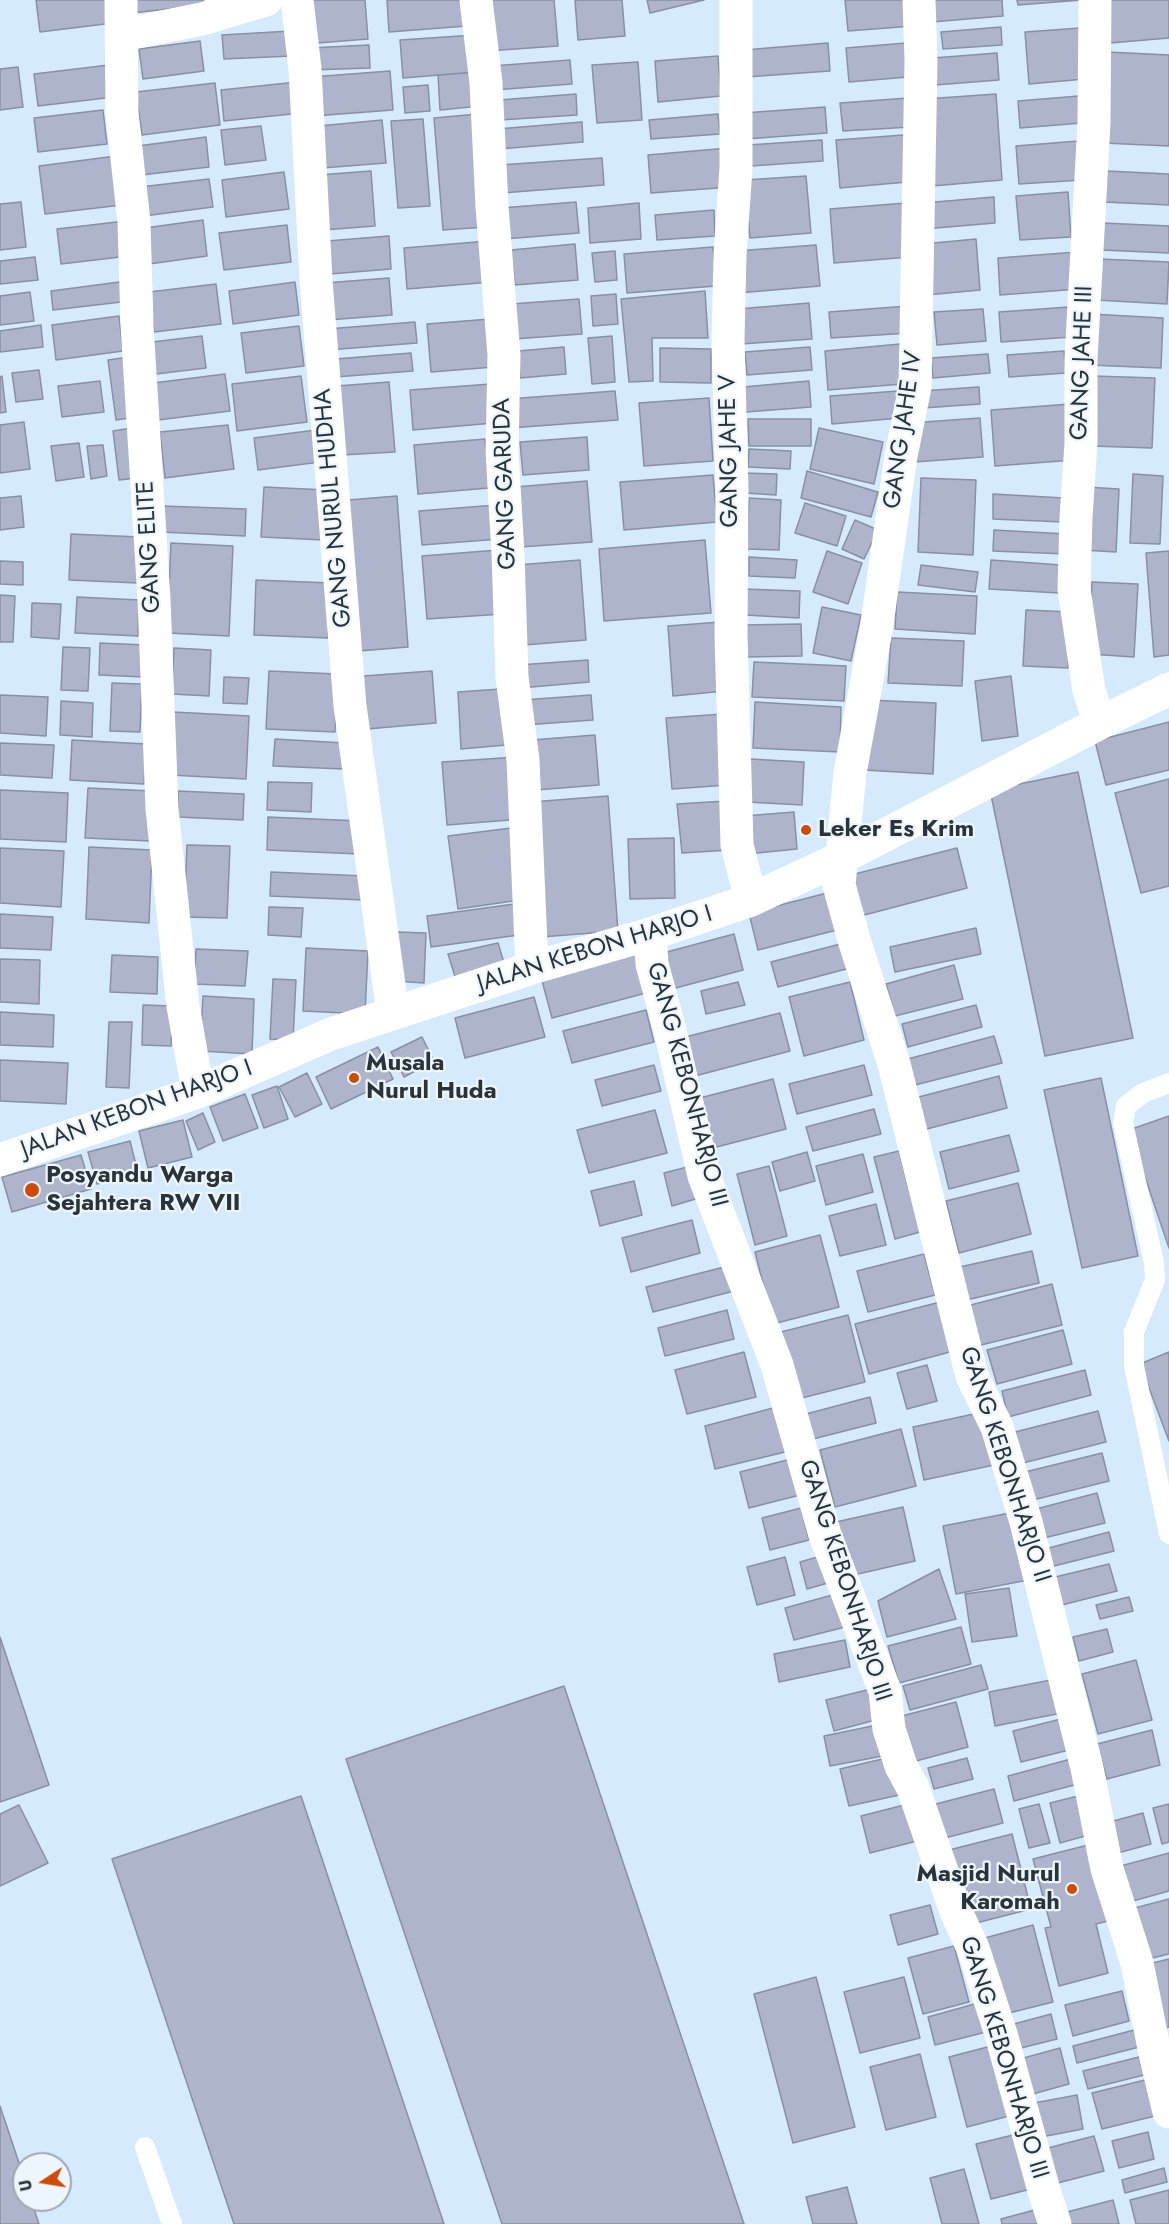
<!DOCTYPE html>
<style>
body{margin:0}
#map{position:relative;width:1169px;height:2224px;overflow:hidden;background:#d5ebfd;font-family:Jost,sans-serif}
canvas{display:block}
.north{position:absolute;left:12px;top:2152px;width:60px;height:60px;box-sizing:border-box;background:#eef6fd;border:2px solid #a0a8af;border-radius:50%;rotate:258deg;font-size:16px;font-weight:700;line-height:24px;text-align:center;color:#2b333a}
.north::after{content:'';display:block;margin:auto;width:21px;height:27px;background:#cf4a02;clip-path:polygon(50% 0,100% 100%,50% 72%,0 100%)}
</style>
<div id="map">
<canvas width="1169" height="2224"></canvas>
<div class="north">U</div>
</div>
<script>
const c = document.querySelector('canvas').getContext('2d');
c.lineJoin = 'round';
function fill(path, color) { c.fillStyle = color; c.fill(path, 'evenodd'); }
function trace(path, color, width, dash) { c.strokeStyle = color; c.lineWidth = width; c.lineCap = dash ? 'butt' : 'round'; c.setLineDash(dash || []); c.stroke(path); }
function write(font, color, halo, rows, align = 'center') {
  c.font = font + ' Jost,sans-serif'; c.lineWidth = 4.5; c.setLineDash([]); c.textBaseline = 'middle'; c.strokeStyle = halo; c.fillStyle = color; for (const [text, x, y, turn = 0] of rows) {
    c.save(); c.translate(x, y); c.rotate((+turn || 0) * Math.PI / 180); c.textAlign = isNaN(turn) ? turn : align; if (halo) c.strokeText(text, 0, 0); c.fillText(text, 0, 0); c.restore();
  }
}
const building = new Path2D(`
 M36,0H110L113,23L40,32Z
 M130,0H203L204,5L132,13Z
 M310,0H365L368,39L305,44Z
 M387,0H465L467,26L389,32Z
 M483,0H554L558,46L487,51Z
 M575,0H622L625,36L578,40Z
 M647,0H704L650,13Z
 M845,0H911L913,26L848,31Z
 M930,0H1002L1003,16L932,22Z
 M1017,0H1082L1018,5Z
 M1107,0H1169V38L1110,43Z
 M1001,27L1002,45L943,49L941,32Z
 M1080,28L1085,79L1029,84L1025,32Z
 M291,31L292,56L224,59L222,35Z
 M475,35L477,72L403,78L400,40Z
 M200,41L204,71L143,79L139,49Z
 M828,43L830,71L746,77L744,50Z
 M906,43L908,77L849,82L846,48Z
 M369,45L370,68L310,70L309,48Z
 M1107,52L1169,55V146L1103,143Z
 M997,53L999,80L935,85L933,58Z
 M718,56L721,96L658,102L655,61Z
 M570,60L572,84L494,90L492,66Z
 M638,62L642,120L597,123L592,65Z
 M109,65L114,97L38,106L34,74Z
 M18,67L23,107L0,110V69Z
 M390,71L393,110L314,116L311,77Z
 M477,72L480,106L440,110L438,75Z
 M297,82L301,113L224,121L221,90Z
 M215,83L220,125L142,135L136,92Z
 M428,85L430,111L405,113L403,87Z
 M576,94L577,115L500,120L499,100Z
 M996,94L1002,180L932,186L925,99Z
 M1079,96L1082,123L1020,128L1018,101Z
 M908,98L911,127L843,131L840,103Z
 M825,107L827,133L746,139L744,113Z
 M103,110L107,144L38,152L34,118Z
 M478,114L486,227L443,230L434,118Z
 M718,114L720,134L651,139L649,120Z
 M423,119L430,206L398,208L391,121Z
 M382,120L386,163L322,168L319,126Z
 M582,122L583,142L499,149L497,129Z
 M261,126L266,160L225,165L221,130Z
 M904,135L907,182L840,188L836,140Z
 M206,137L209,167L133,176L130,147Z
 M822,140L823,161L751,166L748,145Z
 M1078,141L1082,180L1019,184L1016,146Z
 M728,148L731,187L651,193L648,155Z
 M116,156L122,205L45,214L39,166Z
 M602,158L604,185L502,193L499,165Z
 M371,171L375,226L323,230L318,175Z
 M1106,171L1169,174V205L1104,202Z
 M284,172L289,209L226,217L222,180Z
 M806,176L811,233L750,238L745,180Z
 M209,179L213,207L144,216L140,187Z
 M1068,192L1071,237L1020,240L1016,196Z
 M994,197L995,223L924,229L923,203Z
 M21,202L26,247L0,250V204Z
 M576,202L579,233L504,239L501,208Z
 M639,203L641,239L590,243L588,208Z
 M906,203L910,257L834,263L830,209Z
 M714,210L715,236L657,240L655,215Z
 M203,220L207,256L149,264L145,228Z
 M125,221L129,256L61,264L57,229Z
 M1103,223L1169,226V253L1101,250Z
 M287,225L291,262L224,270L219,233Z
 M389,236L391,269L330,274L327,241Z
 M976,239L980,290L927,295L923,244Z
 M488,241L492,282L407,289L404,248Z
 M575,244L578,280L515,285L511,250Z
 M816,245L820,286L738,293L736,251Z
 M713,247L716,286L627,293L624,254Z
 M615,251L617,280L595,282L592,253Z
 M1077,252L1079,289L1000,295L998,258Z
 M35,257L38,280L0,284V261Z
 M1099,259L1169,262L1167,304L1096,300Z
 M389,278L392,315L328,320L325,283Z
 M127,281L130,301L53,310L51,291Z
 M295,282L299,315L233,324L229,291Z
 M216,284L221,324L154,332L149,292Z
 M705,291L708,338H652L653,381L629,382L621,299Z
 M30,292L34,321L0,325V296Z
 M616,294L618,324L593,326L591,296Z
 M579,299L582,334L514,339L511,304Z
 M809,303L812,339L741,344L738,309Z
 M908,306L910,333L831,338L829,312Z
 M1069,307L1071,337L1001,342L999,312Z
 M983,309L986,341L937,345L934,312Z
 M1091,314L1163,318L1161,368L1089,365Z
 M119,316L123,351L56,360L52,325Z
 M490,319L494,367L431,372L427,324Z
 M415,322L417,343L328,350L327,329Z
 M41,325L43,347L0,352V331Z
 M299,326L304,366L246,373L241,333Z
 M202,336L206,368L156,374L152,342Z
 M612,336L615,382L592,384L588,338Z
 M900,344L903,384L828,390L825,351Z
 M564,347L566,374L520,378L518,351Z
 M810,347L812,370L747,375L745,352Z
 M660,348L711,349V383L660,382Z
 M1064,351L1066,373L1009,377L1007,355Z
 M411,353L413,371L335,377V359Z
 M988,354L990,373L933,378L931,358Z
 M129,357L137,417L116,420L108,360Z
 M39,370L43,399L16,402L12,373Z
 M225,374L230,411L150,421L145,384Z
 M2,376L6,412L0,413V377Z
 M301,376L307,422L237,431L232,384Z
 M1094,376L1155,378L1152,448L1091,446Z
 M100,381L104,412L62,417L58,386Z
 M809,381L811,407L746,412L743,387Z
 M389,382L395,452L342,455L337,386Z
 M491,384L494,423L413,430L410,390Z
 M979,387L980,404L923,408L921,391Z
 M615,391L618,420L510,428L508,399Z
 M898,391L900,418L832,424L830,396Z
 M709,398L713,461L644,466L639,403Z
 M1070,404L1074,460L995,466L991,410Z
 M980,418L983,457L914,462L910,423Z
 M748,419H811V446H749Z
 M24,422L30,469L0,473V425Z
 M228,425L234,469L165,478L160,432Z
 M138,427L145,477L119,480L113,431Z
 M819,428L883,442L874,484L810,469Z
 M316,430L320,462L258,470L254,438Z
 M587,437L589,470L523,475L520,442Z
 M485,439L489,488L418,494L414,445Z
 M79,443L84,477L56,481L51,446Z
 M103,445L107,476L91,479L87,446Z
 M749,449L791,451L790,469L748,467Z
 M807,471L878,492L871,517L801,498Z
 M744,473L777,474L776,495L744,493Z
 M1133,474L1163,476L1160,544L1130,543Z
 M713,475L717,522L624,530L620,482Z
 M921,478L976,480L973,555L918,552Z
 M587,481L592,542L520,547L515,487Z
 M264,487L326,490L324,540L261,537Z
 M1086,487L1119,489L1116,552L1083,550Z
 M993,494L1064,498L1063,522L993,519Z
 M21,496L24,527L0,530V498Z
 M397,496L408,647L359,651L348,500Z
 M749,498L781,500L779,550L747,549Z
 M805,503L846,516L837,546L795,533Z
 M497,505L500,539L422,545L419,511Z
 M162,506L246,509L245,536L161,532Z
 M855,520L878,530L864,559L842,549Z
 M994,530L1067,534L1066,554L993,551Z
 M71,534L140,537L138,583L69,580Z
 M705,540L711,613L604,621L599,549Z
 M171,543L233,546L229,636L167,633Z
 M498,550L503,614L427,619L422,556Z
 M827,551L862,563L848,604L813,592Z
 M1169,551V655L1154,657L1146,553Z
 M749,557L797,560L795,578L749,576Z
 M580,560L586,640L524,645L517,565Z
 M991,560L1061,565L1059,593L989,589Z
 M0,561L23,562V585L0,584Z
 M921,565L978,572L975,592L918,585Z
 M256,580L330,583L328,638L254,635Z
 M1092,582L1138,584L1134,657L1089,654Z
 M745,589L800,591L799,618L744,615Z
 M897,592L977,596L975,634L895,629Z
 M0,595L15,596L13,642H0Z
 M77,597L139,600L138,636L75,633Z
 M32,603L61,604L59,639L31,637Z
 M822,607L861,615L851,661L813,653Z
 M1026,610L1071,612L1068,668L1023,666Z
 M720,622L725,691L673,696L668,626Z
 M801,624L802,656L744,657V625Z
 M891,638L964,641L962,686L888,683Z
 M100,643L145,645L144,677L99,675Z
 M63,647L90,648L88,691L61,690Z
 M174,648L211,650L209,696L172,694Z
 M588,660L589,682L520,688L518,665Z
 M754,662L846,666L844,701L752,697Z
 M269,671L337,674L335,732L266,729Z
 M432,671L436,723L367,729L363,676Z
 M1011,676L1018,736L982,741L975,681Z
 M224,677L249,678L247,704L223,703Z
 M112,683L142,684L140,732L110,731Z
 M501,689L506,745L461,749L458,692Z
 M0,695L48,697L46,736L0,733Z
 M591,695L593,720L525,725L523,700Z
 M868,700L936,703L933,774L864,770Z
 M61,701L93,703L92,737L60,735Z
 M755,702L841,707L840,752L753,748Z
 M173,712L249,716L246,779L170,775Z
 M723,714L728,785L672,789L666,718Z
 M1169,722V770L1106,785L1095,741Z
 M595,735L599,785L536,790L532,740Z
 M275,739L345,743L343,769L273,766Z
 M72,740L146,744L144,784L70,780Z
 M0,743L54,745L52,778L0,775Z
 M517,757L522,819L447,825L442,762Z
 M750,759L804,762L802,805L747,802Z
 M1078,772L1133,1038L1045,1056L990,790Z
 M1169,779V886L1141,893L1115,793Z
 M268,782L312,783L311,812L267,810Z
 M88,788L152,791L150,841L85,838Z
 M0,790L68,793L66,842L0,839Z
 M178,791L244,794L243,820L178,817Z
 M608,796L618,931L541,937L531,802Z
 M726,801L730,850L682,853L677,804Z
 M794,812L797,849L747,854L744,816Z
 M268,817L361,821L359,854L267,850Z
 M511,828L520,900L458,909L448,836Z
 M674,838L675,898L630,899L628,839Z
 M187,845L230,846L227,918L184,917Z
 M89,847L152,850L149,923L86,919Z
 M0,848L64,851L61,907L0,903Z
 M957,848L967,888L853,918L843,877Z
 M271,872L365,876L363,900L270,896Z
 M831,892L841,929L758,950L749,913Z
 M514,904L519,935L431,947L427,916Z
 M269,907L303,908L301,937L268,935Z
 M0,914L53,917L51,950L0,948Z
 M976,928L981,954L895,972L890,947Z
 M397,932L426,933L424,983L395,981Z
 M734,934L743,970L672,989L663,953Z
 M498,943L505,966L456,980L448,954Z
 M844,943L850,968L778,987L771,962Z
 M306,948L368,951L365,1014L303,1011Z
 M196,949L248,951L245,986L194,984Z
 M636,952L646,993L552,1018L541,977Z
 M112,955L158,957L157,994L110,992Z
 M0,959L40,960L39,1004L0,1002Z
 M954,965L963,999L895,1016L886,984Z
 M273,979L296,980L293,1040L270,1039Z
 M738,982L745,1005L706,1014L701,991Z
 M850,982L864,1040L804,1056L789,997Z
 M203,996L254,999L252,1054L200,1051Z
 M534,997L545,1037L465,1058L455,1018Z
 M143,1005L173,1006L171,1046L142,1045Z
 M976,1005L982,1027L908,1047L902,1024Z
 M646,1010L654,1042L572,1063L563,1031Z
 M0,1012L54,1015L53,1047L0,1045Z
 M780,1013L790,1051L695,1076L685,1037Z
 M109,1022H132L129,1088L106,1087Z
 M994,1036L1002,1063L911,1086L904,1060Z
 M422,1037L434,1061L404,1077L391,1052Z
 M378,1047L393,1079L331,1109L316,1077Z
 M0,1060L68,1063L66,1104L0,1101Z
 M654,1065L661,1091L602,1106L595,1080Z
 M864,1065L872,1095L797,1114L789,1084Z
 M307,1073L322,1104L295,1117L279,1087Z
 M999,1076L1007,1108L923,1130L915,1098Z
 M1101,1078L1138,1256L1082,1268L1044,1090Z
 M773,1079L786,1129L709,1149L696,1099Z
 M277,1086L288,1119L264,1128L252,1095Z
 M245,1094L258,1128L223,1141L210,1107Z
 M874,1109L881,1134L813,1151L806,1127Z
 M655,1110L667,1153L589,1173L577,1130Z
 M203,1113L215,1142L198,1150L186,1121Z
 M1169,1116V1248L1129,1130Z
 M183,1120L192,1157L148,1168L139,1131Z
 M1009,1135L1019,1171L949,1189L940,1152Z
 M130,1141L138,1173L97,1184L88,1152Z
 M899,1151L920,1232L895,1239L874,1157Z
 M807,1152L815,1181L780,1191L772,1162Z
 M863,1154L873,1192L826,1205L816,1166Z
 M81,1155L91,1189L12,1212L2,1177Z
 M691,1166L699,1198L672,1206L664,1173Z
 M769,1166L787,1236L755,1245L737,1174Z
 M634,1181L642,1215L600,1226L591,1191Z
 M1018,1183L1031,1234L959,1253L946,1201Z
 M876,1204L886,1245L840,1256L829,1216Z
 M692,1220L700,1253L631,1272L622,1238Z
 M820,1235L839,1307L773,1324L755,1252Z
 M1032,1251L1039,1283L962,1301L955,1268Z
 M924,1254L935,1295L868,1312L857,1271Z
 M728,1266L734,1291L653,1312L646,1287Z
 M1052,1284L1062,1325L973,1347L963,1307Z
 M944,1301L957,1350L869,1374L855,1324Z
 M727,1310L734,1339L665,1356L658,1328Z
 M848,1315L865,1382L794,1400L777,1333Z
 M1063,1330L1072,1364L997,1384L987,1350Z
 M744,1352L756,1397L687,1414L675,1370Z
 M1169,1352V1441L1140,1364Z
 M927,1365L937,1401L907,1409L897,1373Z
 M1085,1370L1091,1395L1008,1417L1002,1391Z
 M870,1397L876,1423L813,1439L806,1414Z
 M773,1408L785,1452L715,1469L705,1426Z
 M1098,1411L1106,1442L1023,1463L1015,1432Z
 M983,1412L994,1465L924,1480L913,1427Z
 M901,1429L916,1486L835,1507L820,1450Z
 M1102,1453L1109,1481L1029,1501L1021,1473Z
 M791,1459L800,1495L749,1508L740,1472Z
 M1097,1493L1105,1523L1044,1538L1036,1509Z
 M903,1507L915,1561L849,1576L836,1522Z
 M801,1508L809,1540L770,1550L762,1518Z
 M1015,1512L1028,1580L956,1594L943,1526Z
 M1109,1532L1114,1551L1050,1567L1045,1549Z
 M828,1554L835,1581L807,1589L800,1562Z
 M785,1557L795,1595L757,1605L747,1567Z
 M1109,1564L1117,1591L1058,1606L1051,1578Z
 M939,1569L956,1619L887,1637L878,1601Z
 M1009,1588L1017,1636L972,1642L965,1594Z
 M836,1594L845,1627L794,1640L785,1608Z
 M1129,1597L1133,1611L1100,1619L1096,1605Z
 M961,1627L971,1664L899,1683L888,1646Z
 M1107,1629L1113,1652L1079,1661L1073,1637Z
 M0,1637L49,1785L0,1802Z
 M845,1640L850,1667L779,1682L774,1654Z
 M1136,1660L1152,1720L1098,1734L1082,1674Z
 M981,1665L988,1689L910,1710L903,1686Z
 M1061,1678L1067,1712L995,1726L989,1692Z
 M564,1686L744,2224H502L346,1759Z
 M875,1688L883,1718L834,1731L826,1700Z
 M956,1702L968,1747L905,1764L894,1718Z
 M1061,1719L1069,1750L1021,1762L1013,1731Z
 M882,1724L888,1755L830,1766L824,1736Z
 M1152,1730L1160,1765L1107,1779L1097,1744Z
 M895,1756L904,1794L849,1806L840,1769Z
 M967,1758L973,1779L934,1789L928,1768Z
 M1071,1759L1078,1784L1014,1801L1008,1776Z
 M994,1789L1003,1823L941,1839L932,1805Z
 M1086,1794L1096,1833L1060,1843L1050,1803Z
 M301,1796L444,2224H234L112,1859Z
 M912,1803L921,1840L870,1853L861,1816Z
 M1039,1804L1050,1843L1029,1848L1019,1809Z
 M1169,1804V1842L1162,1844L1153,1808Z
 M19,1805L48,1863L0,1886V1814Z
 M1143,1813L1151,1844L1114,1854L1106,1823Z
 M1012,1834L1031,1909L968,1925L949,1850Z
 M1092,1844L1112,1920L1096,1924L1108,1973L1059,1986L1045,1928L1051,1927L1033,1859Z
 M1169,1853V1891L1122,1904L1113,1868Z
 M1169,1899V1954L1140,1961L1127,1910Z
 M930,1905L938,1934L898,1945L890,1915Z
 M1033,1925L1053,2002L1001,2015L981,1939Z
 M954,1946L969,2002L923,2014L908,1958Z
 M1169,1959V2027L1163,2029L1145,1965Z
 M816,1977L855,2127L793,2143L754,1994Z
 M904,1977L920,2038L860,2053L844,1992Z
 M1122,1991L1129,2021L1073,2036L1065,2005Z
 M978,2003L986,2032L935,2045L928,2017Z
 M1051,2014L1057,2039L1017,2049L1010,2025Z
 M1138,2029L1143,2046L1077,2063L1073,2046Z
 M995,2045L1013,2115L967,2127L949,2057Z
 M1060,2048L1069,2084L1029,2095L1020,2059Z
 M920,2054L936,2117L886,2130L870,2067Z
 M1139,2057L1144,2075L1088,2089L1083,2071Z
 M1145,2080L1155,2116L1102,2129L1092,2093Z
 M1077,2095L1083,2129L1041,2137L1034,2103Z
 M0,2106L24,2178V2200H31L39,2224H0Z
 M1148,2132L1154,2159L1119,2168L1112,2141Z
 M1017,2134L1031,2189L991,2199L976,2144Z
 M1094,2136L1104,2171L1054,2184L1044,2149Z
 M1164,2168L1167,2182L1125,2193L1122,2180Z
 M964,2169L979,2224H942L930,2178Z
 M847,2187L857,2224H813L806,2197Z
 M1169,2190V2224H1136L1130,2200Z
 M1113,2200L1119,2224H1070L1067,2212Z
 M1042,2208L1046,2224H1002L1001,2219Z`);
fill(building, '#aeb4cb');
trace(building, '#898fa4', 1.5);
trace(new Path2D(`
 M1169,1083L1143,1093L1126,1106L1123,1123L1154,1263L1155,1280L1134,1332V1366L1169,1534
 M145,2147L172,2224`), '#fff', 20);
trace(new Path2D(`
 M121,0L122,113L134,222L137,325L154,599L162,809L183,1006L198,1092
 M297,0L305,69L316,280L350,706L393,1013
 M476,0L486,83L492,207L504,355L502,452L508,554L512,677L523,760L532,968
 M736,0V168L730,255L728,339L732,490L731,635L737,845L751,900
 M919,0L921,60L915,387L901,456L876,630L850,773L839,885L855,943L894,1064L972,1376L997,1427L1026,1522L1087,1768L1107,1869L1137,1963L1156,2058L1169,2112
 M1095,0L1094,123L1081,359V443L1076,517L1074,589L1089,691L1100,723
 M122,35L202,19L266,0
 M650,934L652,964L670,1030L704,1176L777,1365L825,1535L885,1691L889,1729L901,1766L913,1788L957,1914L973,1948L1001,2034L1045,2194L1055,2224
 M0,1160L198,1092L331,1034L532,968L650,934L751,900L843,857L1100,723L1169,689`), '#fff', 33);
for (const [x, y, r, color] of [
 [806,830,6,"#cf4a02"],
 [354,1078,6,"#cf4a02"],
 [32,1190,8,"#cf4a02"],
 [1072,1889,6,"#cf4a02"]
]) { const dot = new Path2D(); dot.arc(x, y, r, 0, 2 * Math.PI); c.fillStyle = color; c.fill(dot); trace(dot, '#eef6fd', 2); }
write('24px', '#2b333a', '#eef6fd', [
 ["GANG JAHE III",1083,363,-88],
 ["GANG JAHE IV",904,430,-82],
 ["GANG JAHE V",730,451,-91],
 ["GANG GARUDA",506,484,-92],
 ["GANG NURUL HUDHA",334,508,-95],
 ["GANG ELITE",150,547,-93],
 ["JALAN KEBON HARJO I",595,950,-17],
 ["GANG KEBONHARJO III",686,1085,75],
 ["JALAN KEBON HARJO I",137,1110,-20],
 ["GANG KEBONHARJO II",1004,1465,72],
 ["GANG KEBONHARJO III",844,1581,72],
 ["GANG KEBONHARJO III",1003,2058,73]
]);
write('bold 24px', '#2b333a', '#eef6fd', [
 ["Leker Es Krim",818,830],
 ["Musala",366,1064],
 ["Nurul Huda",366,1092],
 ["Posyandu Warga",46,1176],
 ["Sejahtera RW VII",46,1204],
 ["Masjid Nurul",1060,1875,"right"],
 ["Karomah",1060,1903,"right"]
], 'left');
</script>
